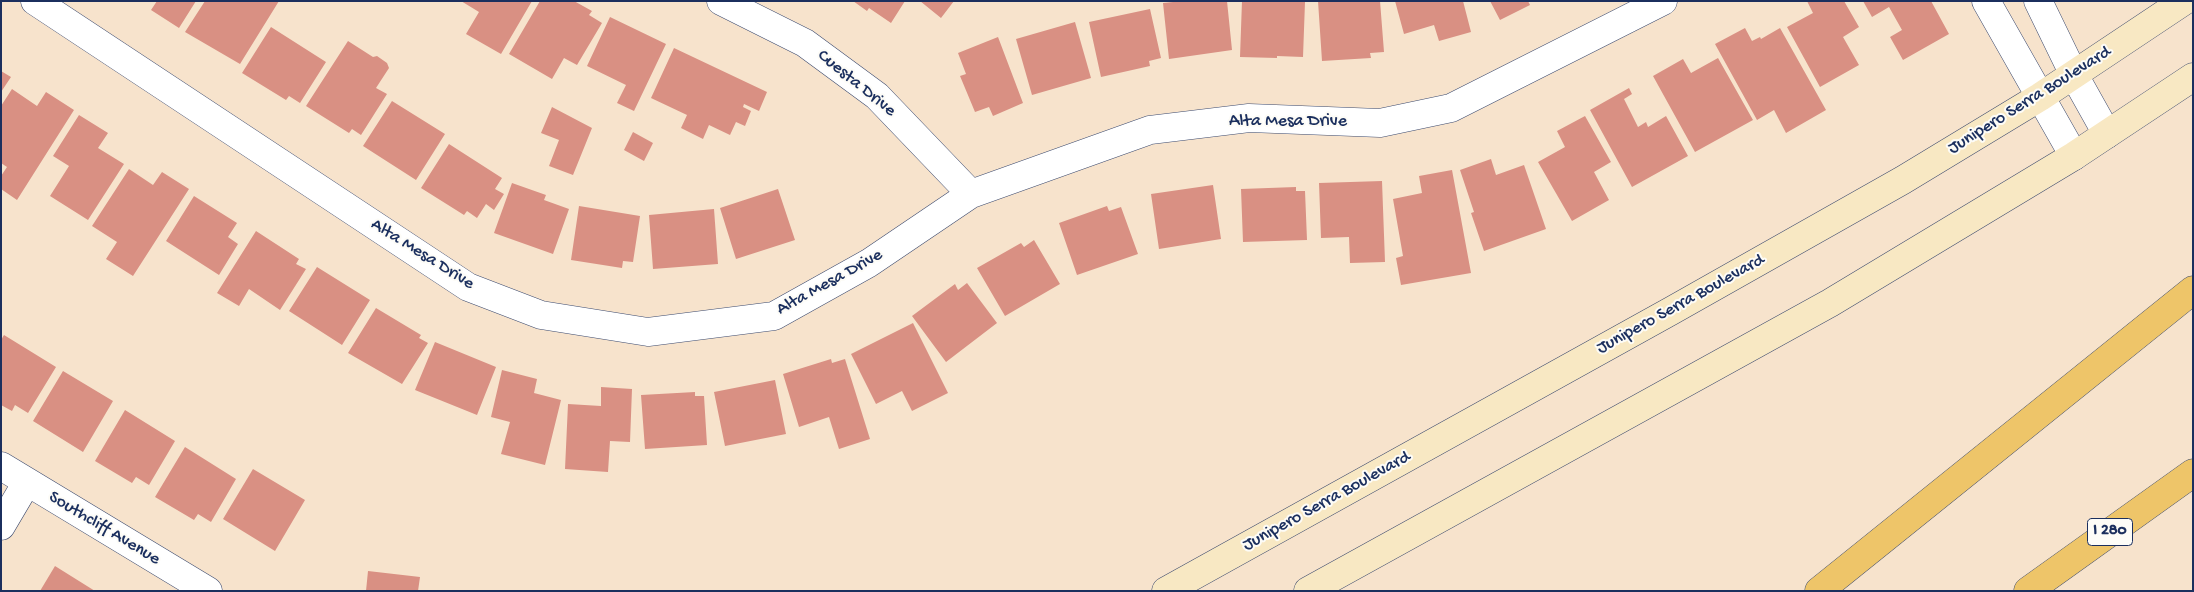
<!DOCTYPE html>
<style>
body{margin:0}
#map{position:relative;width:2194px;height:592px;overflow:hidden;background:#f7e3cc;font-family:"Gochi Hand",sans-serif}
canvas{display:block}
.frame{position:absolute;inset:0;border:2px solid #1b2f5e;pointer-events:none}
</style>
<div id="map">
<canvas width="2194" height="592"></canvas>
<div class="frame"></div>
</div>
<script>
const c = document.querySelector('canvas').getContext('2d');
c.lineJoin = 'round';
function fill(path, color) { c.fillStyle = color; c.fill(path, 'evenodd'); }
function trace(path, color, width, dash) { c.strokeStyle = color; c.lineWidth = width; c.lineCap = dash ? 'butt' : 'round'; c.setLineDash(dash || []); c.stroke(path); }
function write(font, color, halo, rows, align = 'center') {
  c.font = font + ' "Gochi Hand",sans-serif'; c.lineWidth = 4; c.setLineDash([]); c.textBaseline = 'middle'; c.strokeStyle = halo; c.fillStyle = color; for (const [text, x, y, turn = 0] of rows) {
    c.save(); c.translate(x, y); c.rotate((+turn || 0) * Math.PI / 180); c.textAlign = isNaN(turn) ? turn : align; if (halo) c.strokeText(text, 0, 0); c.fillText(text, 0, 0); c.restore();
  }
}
fill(new Path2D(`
 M157,1H196L179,28L151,10Z
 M205,1H279L240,64L185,32Z
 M461,1H532L501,54L466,34L479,12Z
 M540,1H574L592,11L589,15L602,23L577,65L564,58L552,79L509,54Z
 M853,1H905L891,23L869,8L867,11Z
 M920,1H954L941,18Z
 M1183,1H1227L1232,50L1169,59L1163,3Z
 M1242,1L1305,2L1303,57L1277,56V58L1240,57Z
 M1318,1H1380L1384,52L1370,53L1371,58L1322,61Z
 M1395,1H1463L1471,32L1439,41L1434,25L1404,34Z
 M1490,1H1528L1530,5L1500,20Z
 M1807,1H1844L1859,27L1843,37L1859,65L1820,87L1787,27L1813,13Z
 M1863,1H1931L1949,34L1903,60L1890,37L1902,30L1889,7L1872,17Z
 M1150,9L1161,58L1149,61L1150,66L1101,77L1089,22Z
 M610,17L666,44L634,111L617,103L626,85L587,66Z
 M1075,22L1091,78L1032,95L1016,39Z
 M271,27L326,62L300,103L289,96L286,100L242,73Z
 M1745,28L1752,41L1760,37L1761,39L1780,28L1826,110L1786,133L1774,110L1757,120L1715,44Z
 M998,37L1023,103L993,116L989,107L975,112L960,76L966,74L958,53Z
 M348,41L373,57L377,56L387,63L389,68L376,88L387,94L361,135L352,129L349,133L306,106Z
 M674,48L767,92L759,111L744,104L743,107L751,111L745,126L736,122L730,135L709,125L703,139L681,128L687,115L651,98Z
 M1718,58L1753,120L1695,152L1653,76L1683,59L1691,73Z
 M1,71L11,77L1,92Z
 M1629,88L1632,94L1624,99L1638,127L1646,122L1648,127L1666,116L1688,156L1632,187L1590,110Z
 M12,89L37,106L46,92L74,110L17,200L1,189V176L7,167L1,163V106Z
 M392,101L445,134L416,180L363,146Z
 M552,107L592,128L573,175L549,166L559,140L541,133Z
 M79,115L108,133L98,148L124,164L88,220L50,196L69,166L53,156Z
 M1585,116L1611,162L1594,172L1609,200L1572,221L1538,162L1565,147L1557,131Z
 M633,132L653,143L644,161L624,150Z
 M449,144L502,178L495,189L504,194L494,210L486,204L477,218L467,211L464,215L421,188Z
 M1491,159L1496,175L1524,165L1546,229L1484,251L1471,213L1474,212L1460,170Z
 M129,169L153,185L162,172L189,189L133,276L106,259L117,242L92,226Z
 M1452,170L1471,273L1401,285L1396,258L1403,256L1393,199L1422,193L1419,176Z
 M1382,181L1385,262L1350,263L1349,237L1321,238L1319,183Z
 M512,183L546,195L544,200L569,209L553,254L494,233Z
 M1213,185L1221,239L1159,249L1151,194Z
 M1296,187V191H1305L1307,240L1243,242L1241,189Z
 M778,189L795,240L736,259L720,208Z
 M194,196L237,223L228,237L238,244L219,275L166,241Z
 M579,206L640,216L633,262L623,261L622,268L571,260Z
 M1107,206L1109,211L1121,207L1138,254L1077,275L1059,223Z
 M714,209L718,264L653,269L649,215Z
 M256,231L299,259L296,264L306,269L280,310L249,289L239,306L217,293Z
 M1034,240L1060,284L1005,316L977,268L1021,243L1024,247Z
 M317,267L370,300L342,345L289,311Z
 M967,283L997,323L946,362L912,316L955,284L958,290Z
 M376,308L421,335L419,338L428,343L402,384L348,353Z
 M913,323L948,393L912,411L902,391L876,404L851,354Z
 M4,335L56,367L28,413L15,405L12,411L1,405V340Z
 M435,342L496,367L477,415L415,390Z
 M831,359L832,363L845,359L870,439L839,449L829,417L799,427L783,374Z
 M502,370L537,379L534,393L561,400L545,465L501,454L510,422L491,417Z
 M63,371L113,401L83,452L33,421Z
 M775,380L786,434L725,446L714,392Z
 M601,387L632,389L630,442L610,441L608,472L565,469L568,404L601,406Z
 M695,392V396H704L707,445L645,449L641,395Z
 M125,410L175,441L149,485L136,477L132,483L95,461Z
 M185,447L236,479L211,522L198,514L194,520L155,497Z
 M253,469L305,500L275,551L223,519Z
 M55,566L95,591H40Z
 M368,571L420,577L418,591H366Z`), '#d99083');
const minor = new Path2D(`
 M35,1L468,287L541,315L648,332L774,316L869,263L971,194L1150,130L1249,118L1380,123L1451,108L1663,1
 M721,1L805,43L877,96L971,194
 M1986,1L2074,156
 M2038,1L2074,75L2107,134
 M1,466L208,591
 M1,526L27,482`);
const secondary = new Path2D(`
 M1166,591L1671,311L1903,180L2040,97L2184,1
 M1308,591L1830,303L2074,156L2193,77`);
const motorway = new Path2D(`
 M1819,591L2193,290
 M2028,591L2193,473`);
trace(minor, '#3c4a6e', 29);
trace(secondary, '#3c4a6e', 29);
trace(motorway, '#3c4a6e', 29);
trace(minor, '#fff', 28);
trace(secondary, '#f8e8c3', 28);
trace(motorway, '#eec569', 28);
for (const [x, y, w] of [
 [2110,532,45]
]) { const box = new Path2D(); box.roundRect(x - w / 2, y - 13.5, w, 27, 4); c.fillStyle = '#fdfcf7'; c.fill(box); trace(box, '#1b2f5e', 1); }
write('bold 16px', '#1b2f5e', null, [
 ["I 280",2110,532]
]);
write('18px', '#1b2f5e', '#fdfcf7', [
 ["Cuesta Drive",856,84,39],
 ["Junipero Serra Boulevard",2030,101,-32],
 ["Alta Mesa Drive",1288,122],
 ["Alta Mesa Drive",422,255,32],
 ["Alta Mesa Drive",830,283,-29],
 ["Junipero Serra Boulevard",1681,305,-29],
 ["Junipero Serra Boulevard",1327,502,-29],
 ["Southcliff Avenue",104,529,31]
]);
</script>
